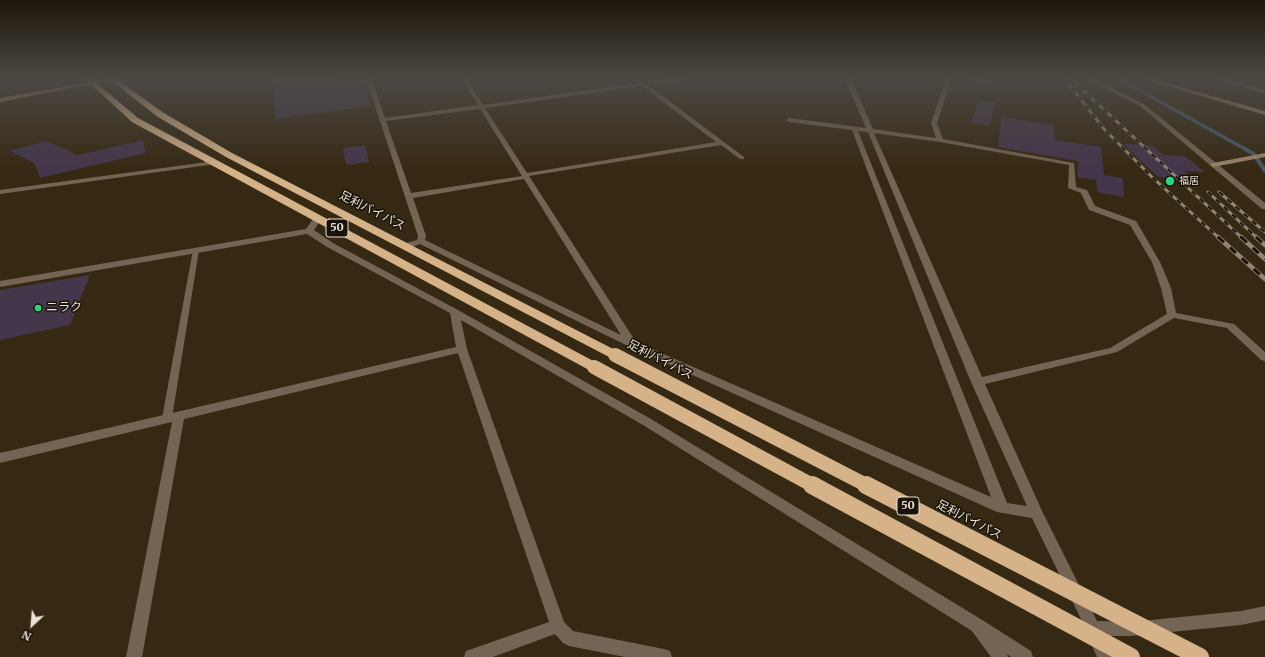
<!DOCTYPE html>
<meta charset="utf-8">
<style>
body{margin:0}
#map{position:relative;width:1265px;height:657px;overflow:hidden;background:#362913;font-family:Merriweather,serif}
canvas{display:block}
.north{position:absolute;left:12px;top:605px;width:40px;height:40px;-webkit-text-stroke:3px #191309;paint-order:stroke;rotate:206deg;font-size:11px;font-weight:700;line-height:16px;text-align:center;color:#ebe3d5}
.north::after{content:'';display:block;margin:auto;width:14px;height:18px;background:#ebe3d5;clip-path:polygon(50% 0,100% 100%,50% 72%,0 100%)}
</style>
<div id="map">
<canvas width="1265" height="657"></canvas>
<div class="north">N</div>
</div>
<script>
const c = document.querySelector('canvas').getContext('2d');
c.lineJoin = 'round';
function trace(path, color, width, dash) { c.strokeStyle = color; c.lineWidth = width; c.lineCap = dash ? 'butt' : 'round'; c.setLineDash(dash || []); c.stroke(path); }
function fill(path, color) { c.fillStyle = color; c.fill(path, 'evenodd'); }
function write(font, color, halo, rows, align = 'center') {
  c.font = font + ' Merriweather,"Noto Sans JP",serif'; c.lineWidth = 3; c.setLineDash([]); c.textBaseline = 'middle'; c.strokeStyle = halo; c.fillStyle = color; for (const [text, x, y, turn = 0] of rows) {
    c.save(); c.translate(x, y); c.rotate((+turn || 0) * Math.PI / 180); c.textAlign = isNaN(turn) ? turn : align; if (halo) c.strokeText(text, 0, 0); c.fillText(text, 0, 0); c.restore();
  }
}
trace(new Path2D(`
 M1119,79L1247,150`), '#4a566a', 3.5);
trace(new Path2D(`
 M1245,149L1254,154L1265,171`), '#4a566a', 4);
fill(new Path2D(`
 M274,79H338L339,83L364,80L371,106L275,119Z
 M978,100L995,102L990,126L972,123Z
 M1001,117L1054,125L1055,140L1101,147L1104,175L1123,178L1124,197L1097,192L1096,180L1077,177L1078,161L998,147Z
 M143,140L146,153L40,178L34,163L10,151L47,141L78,155Z
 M1123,144L1152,145L1163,155L1185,156L1205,172L1184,171L1193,179L1158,177Z
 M365,145L369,162L346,165L343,148Z
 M90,275L70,325L0,340V290Z`), '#44364b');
fill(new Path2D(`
 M196,248L199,250L172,418L170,420H164L162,418L193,250Z`), '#736453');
fill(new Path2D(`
 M366,79H372L385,118L478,105L461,79H467L483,105L639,83L641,81L644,83L672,79H686L683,81L648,85L744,157V159H740L721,145L529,176L636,342L991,497L852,130L789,122L786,120L789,118L866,128L845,79H851L873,129L936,138L931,123L946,79H952L937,123L943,139L1074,163L1076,187L1087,190L1095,206L1136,221L1160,262L1171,288L1176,313L1234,324L1265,352V361L1261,360L1227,328L1174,318L1117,352L985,384L1042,511L1097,621L1131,622L1241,611L1265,606V620L1241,625L1131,636H1104L1113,657H1097L1081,619L1032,518L997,512L628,346L420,244L406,249L403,248L402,246L403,244L417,240L418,236ZM642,86L716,142L527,173L485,108ZM480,109L522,176L411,193L386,121ZM858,131L868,132L971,382L1027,506L1007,503ZM874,133L940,142L1069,165L1068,188L1081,193L1089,210L1130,225L1152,262L1161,288L1167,314L1110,348L982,377ZM524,179L621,335L425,240L426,236L413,198Z
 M964,79H979L995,82L992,84Z
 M1086,79H1093L1144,104L1265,203V209H1262L1140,106Z
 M1218,79H1226L1265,90V94Z
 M214,161L217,163L216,164L0,194V190Z
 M315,216H318L322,218L314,230L333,243L458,310L651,419L984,621L1031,651L1033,657H1011L1007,654L1008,657H991L972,631L643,425L461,320L467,349L564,622L573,631L664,649L670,651L672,657H625L569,646L563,643L555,634L493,657H464L466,651L549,622L458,353L184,419L142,657H126L172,422L0,463V453L456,347L450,313L327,247L307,234L0,287V281L306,229Z`), '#736453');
fill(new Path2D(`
 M108,79H119L0,102V98Z
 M1144,79H1152L1265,111V115Z
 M1265,153V157L1213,167L1210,165L1213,163Z`), '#9b8469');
fill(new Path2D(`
 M85,79H92L138,118L599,364L600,367L599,370L594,371L589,370L132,122Z
 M109,79H116L164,113L232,153L619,352L621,355L619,358H611L226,157L158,117Z`), '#d5b288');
const railFar1 = new Path2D(`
 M1065,79L1104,129L1153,178L1219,238
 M1071,79L1242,238
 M1208,192L1257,238
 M1219,192L1265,232`);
const rail = new Path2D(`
 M1218,237L1265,279
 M1241,237L1265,259
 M1256,237L1265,245`);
trace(railFar1, '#918674', 3);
trace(rail, '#918674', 4.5);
trace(railFar1, '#191309', 2, [5.5]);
trace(rail, '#191309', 3, [8]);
trace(new Path2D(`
 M615,355L868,486
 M594,367L814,486`), '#d5b288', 14);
trace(new Path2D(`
 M812,485L1131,657
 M866,485L1200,657`), '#d5b288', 18);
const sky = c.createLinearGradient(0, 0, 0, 171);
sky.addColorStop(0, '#1e170a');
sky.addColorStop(0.46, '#4c4944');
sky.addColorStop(1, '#4c494400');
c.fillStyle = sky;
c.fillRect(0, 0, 1265, 171);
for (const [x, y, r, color] of [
 [1170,181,5,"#25d886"],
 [38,308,4,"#25d886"]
]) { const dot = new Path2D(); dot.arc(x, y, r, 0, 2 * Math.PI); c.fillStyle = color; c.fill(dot); trace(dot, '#191309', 1.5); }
write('10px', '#ebe3d5', '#191309', [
 ["福居",1179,181]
], 'left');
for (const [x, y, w] of [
 [337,228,22],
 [908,506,22]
]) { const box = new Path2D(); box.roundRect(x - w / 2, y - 9, w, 18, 3); c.fillStyle = '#191309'; c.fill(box); trace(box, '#ebe3d5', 1); }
write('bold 11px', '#ebe3d5', null, [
 ["50",337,228],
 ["50",908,506]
]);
write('12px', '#ebe3d5', '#191309', [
 ["足利バイパス",372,211,27],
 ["足利バイパス",660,360,27],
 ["足利バイパス",969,520,27]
]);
write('12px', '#ebe3d5', '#191309', [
 ["ニラク",46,308]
], 'left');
</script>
